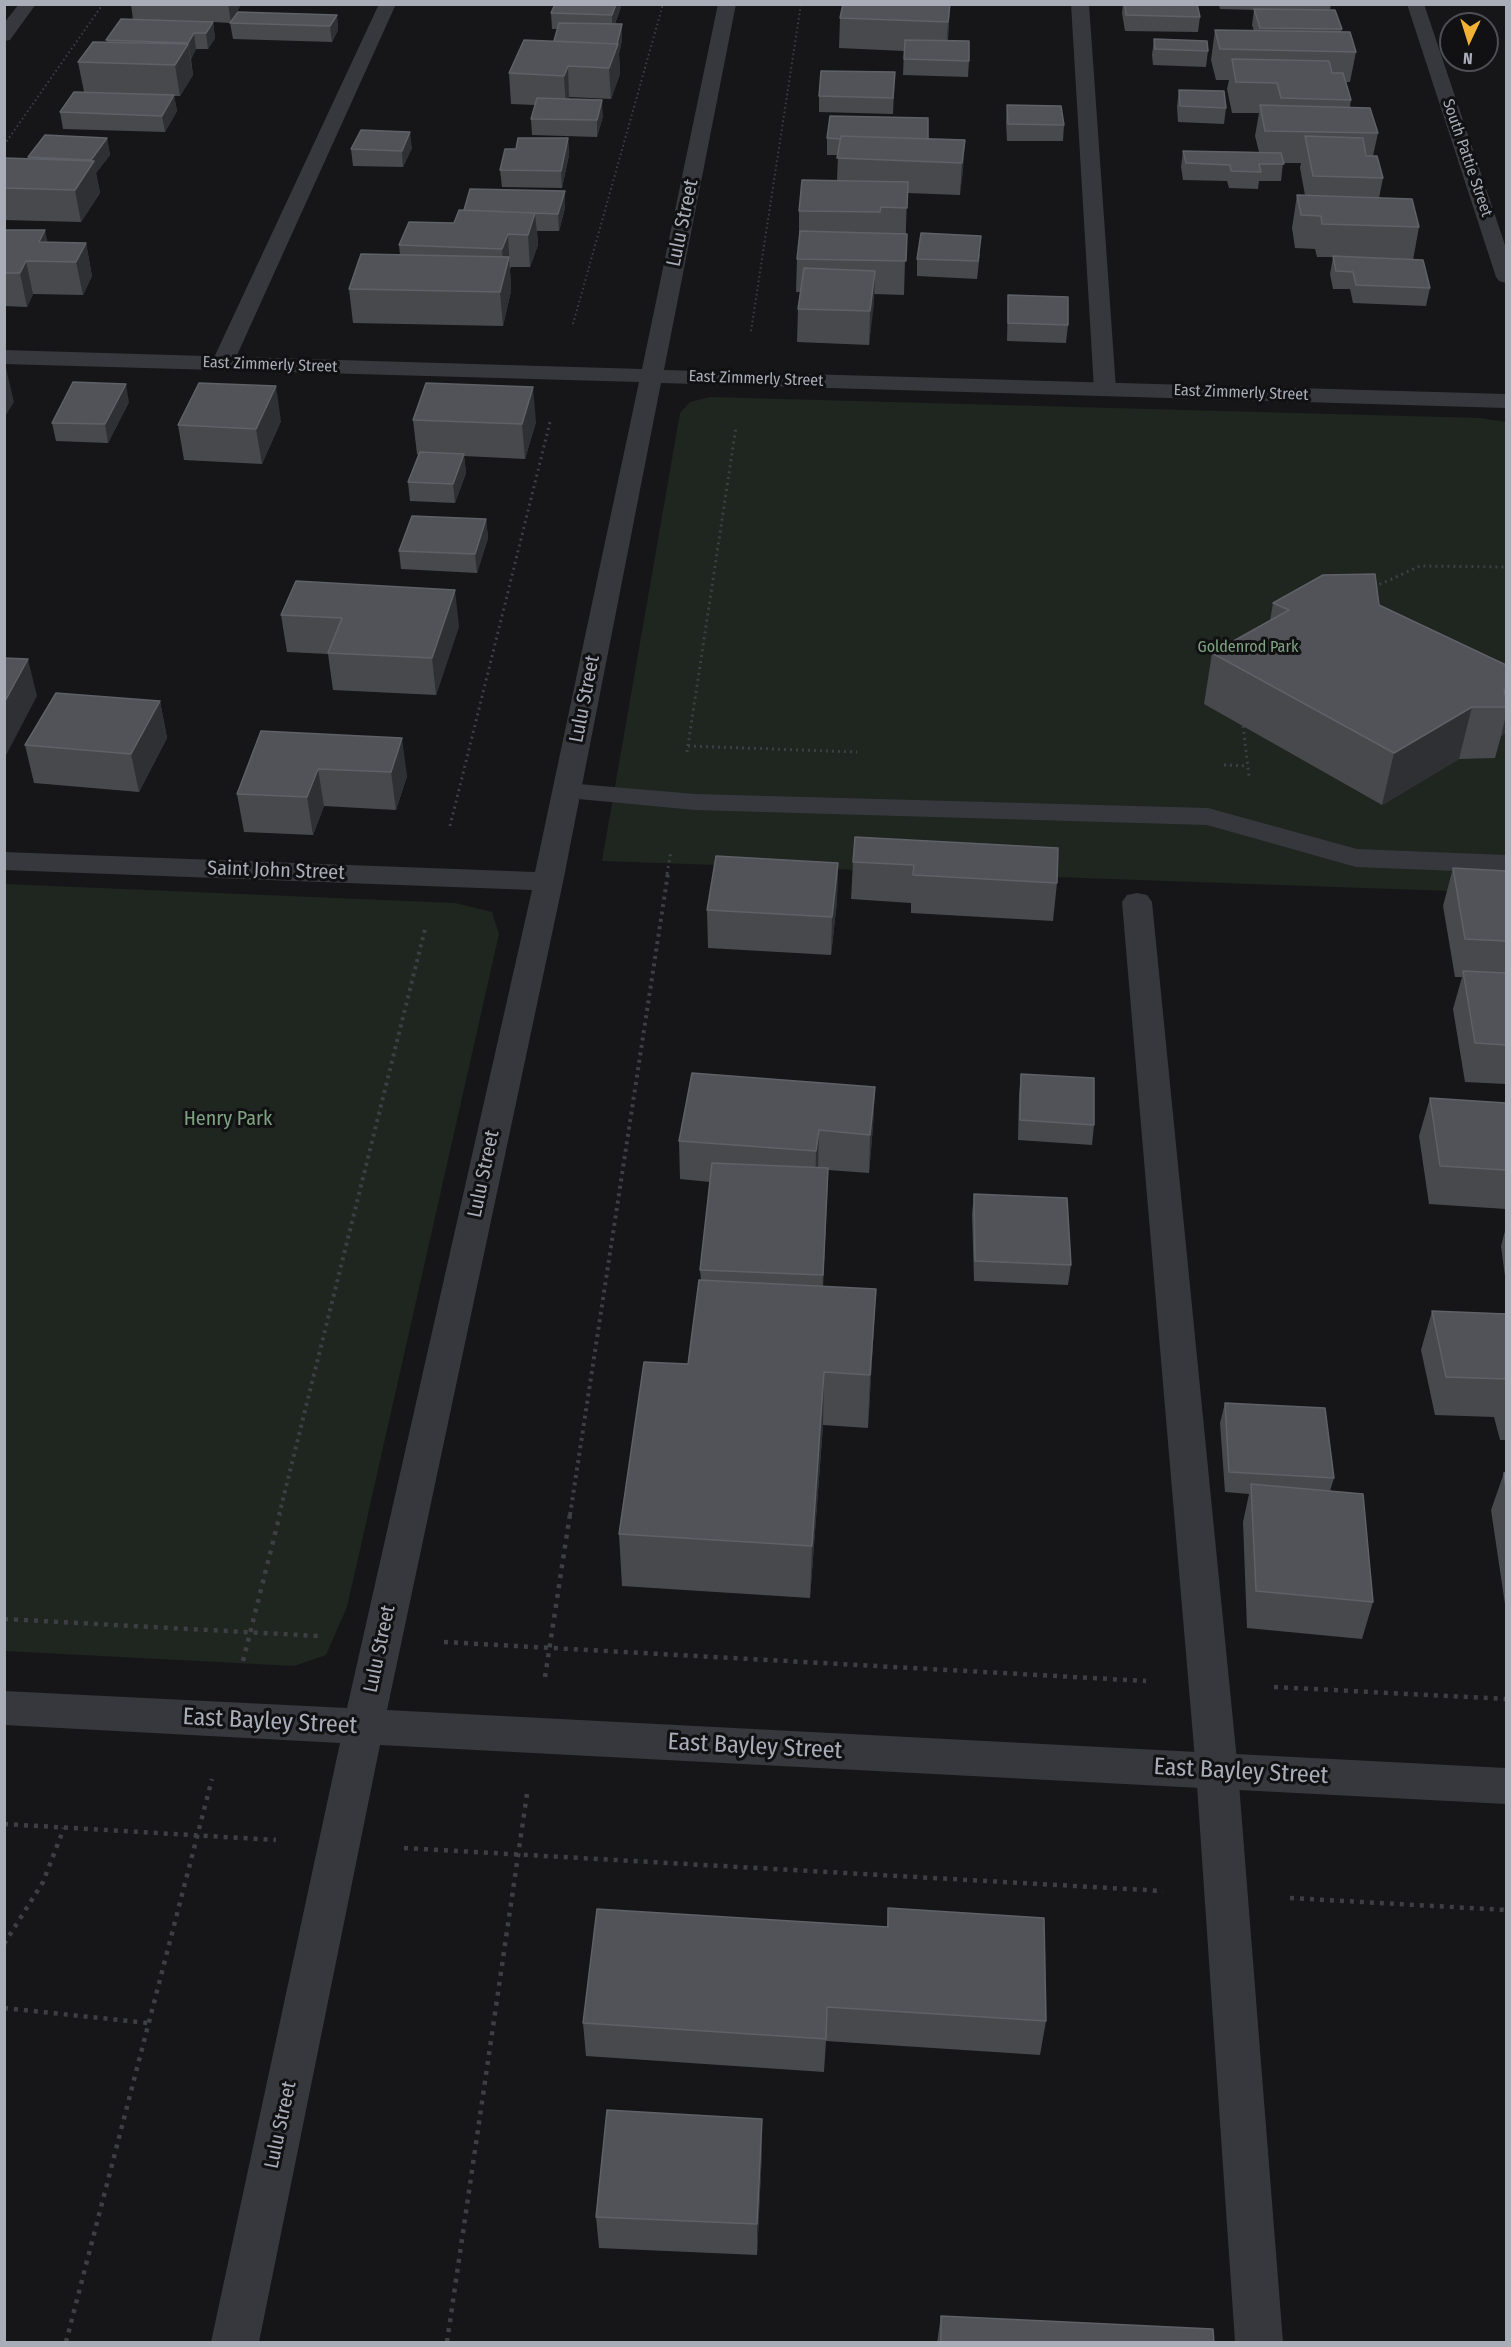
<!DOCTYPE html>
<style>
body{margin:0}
#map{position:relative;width:1511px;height:2347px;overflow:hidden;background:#161618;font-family:"Fira Sans Condensed",sans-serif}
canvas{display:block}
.frame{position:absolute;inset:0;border:6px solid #a8adb8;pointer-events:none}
.north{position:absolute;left:1439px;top:12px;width:60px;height:60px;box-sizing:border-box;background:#111113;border:2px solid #4d4f55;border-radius:50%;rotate:184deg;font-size:16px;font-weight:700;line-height:24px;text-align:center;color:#a8adb8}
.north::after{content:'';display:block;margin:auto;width:21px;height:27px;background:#f2b134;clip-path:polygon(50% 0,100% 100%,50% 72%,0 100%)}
</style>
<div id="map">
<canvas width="1511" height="2347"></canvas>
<div class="frame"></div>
<div class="north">N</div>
</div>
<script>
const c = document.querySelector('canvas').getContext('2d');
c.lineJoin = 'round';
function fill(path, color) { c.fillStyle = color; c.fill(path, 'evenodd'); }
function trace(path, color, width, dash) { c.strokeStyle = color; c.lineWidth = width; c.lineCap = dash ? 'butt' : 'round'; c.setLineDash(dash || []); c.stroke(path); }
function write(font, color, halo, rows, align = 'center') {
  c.font = font + ' "Fira Sans Condensed",sans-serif'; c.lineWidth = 6; c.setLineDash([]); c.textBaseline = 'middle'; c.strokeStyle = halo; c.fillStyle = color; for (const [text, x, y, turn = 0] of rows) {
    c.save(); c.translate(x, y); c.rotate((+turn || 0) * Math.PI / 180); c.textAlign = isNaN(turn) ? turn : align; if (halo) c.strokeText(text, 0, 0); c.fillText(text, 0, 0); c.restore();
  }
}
fill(new Path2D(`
 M710,397L1480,418L1506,422V893L602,861L680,413L690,402Z
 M5,884L455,903L492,912L499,934L347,1607L326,1655L294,1666L5,1651Z`), '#1e261f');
trace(new Path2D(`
 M4,145L103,4
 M573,324L663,4
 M751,331L801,4`), '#3d3f44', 2, [1.5, 3]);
trace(new Path2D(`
 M1374,587L1420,566L1506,567
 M1243,726L1249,776
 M688,746L857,752
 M687,752L736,427
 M1224,765L1248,766
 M450,826L550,422
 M667,874L671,851`), '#3d3f44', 3, [2, 4]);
trace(new Path2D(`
 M279,1515L425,929
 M570,1515L668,873`), '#3d3f44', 4, [3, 4.5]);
trace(new Path2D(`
 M4,1619L319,1636
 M444,1642L1146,1681
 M243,1661L280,1514
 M545,1677L570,1514
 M1274,1687L1506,1699
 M4,1824L276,1840
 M404,1848L1163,1891
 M1290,1898L1506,1910
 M4,1944L43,1882L64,1828
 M4,2008L148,2023
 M66,2342L212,1779
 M447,2342L527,1794`), '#3d3f44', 4.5, [4, 6]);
fill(new Path2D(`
 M379,4H396L233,364L230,369L222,371L214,369L211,364Z
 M1071,4H1089L1116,389L1113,394L1105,396L1097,394L1094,389Z
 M567,783L695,794L1208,808L1357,849L1506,855V873L1356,867L1207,825L695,810L557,797L553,791L557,785Z
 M1137,893L1147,895L1152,902L1238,1771L1283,2342H1235L1196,1771L1122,902L1127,895Z`), '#37383d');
fill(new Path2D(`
 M19,4H36L10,40L4,41V23Z
 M718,4H736L664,370L1506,394V408L661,383L563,882L387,1710L1506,1768V1804L380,1745L259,2342H211L340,1743L4,1725V1691L347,1708L532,890L4,870V852L535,872L639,382L4,364V350L642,369Z
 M1407,4H1424L1506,248V283L1499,281L1496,277Z`), '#37383d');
fill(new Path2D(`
 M131,4H241L232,21L337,15L338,30L332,42L233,39L230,23L213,22L215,38L208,49H196L191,59L193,75L180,96H174L177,111L165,132L63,129L60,112L84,92L78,62L107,42L106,40L133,20Z
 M555,4H621V7L615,24L622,40L619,54L620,74L611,99L569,97V99L603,116L597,137L532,135L531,119L535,105L511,104L509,73L554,41L558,29H552L551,13Z
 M950,4L948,41L969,61L968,77L903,75L904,51L839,48L840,18Z
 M1123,4H1197L1200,17L1198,32L1125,31L1122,13Z
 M1219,4H1331L1330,10L1342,29L1341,32L1356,52L1350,82H1346L1351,100L1350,107L1378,133L1373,156L1383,178L1379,198L1419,227L1413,260L1430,288L1426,306L1353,303L1350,289H1333L1330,274L1333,257H1317L1315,249L1295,248L1292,228L1297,195H1305L1300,168L1301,163H1283L1281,181H1259L1258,189L1229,188L1227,181L1183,180L1181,167L1183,151L1259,152L1255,136L1259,113H1232L1227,89L1229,80H1216L1211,60L1215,30L1254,31L1252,25L1254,10L1220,9Z
 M1154,39L1208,51L1206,67L1153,65L1152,55Z
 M895,72L893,114L819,112V96Z
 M1179,90L1226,108L1224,124L1178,122L1177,106Z
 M1007,105L1064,125L1063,141H1007L1006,122Z
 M107,138L110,155L96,173L100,193L81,222L4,220V159H28V157Z
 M568,138L569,155L562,188L502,187L500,170L516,149Z
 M827,138L928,139L965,140L960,195L907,193L904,295L874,294L869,345L797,342L798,309L800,292H796L797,259L799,239V211L837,181L838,155H827Z
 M412,148L403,167L353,166L351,149Z
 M565,208L559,231H537L538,245L530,267H511L510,269L511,291L503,326L353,323L349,289L400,255L399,245L454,223Z
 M4,230L48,242L86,243L92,276L83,295L33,294L27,307L4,306Z
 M980,253L977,279L917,276V259Z
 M1008,295L1068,325L1066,343L1007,341Z
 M129,402L108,443L56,441L52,423Z
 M413,420L536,422L525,459L464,456L466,473L455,503L410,501L408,482L418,455L417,454Z
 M281,421L262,464L184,460L178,425Z
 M486,519L488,538L477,573L401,569L399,551Z
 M296,581L459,626L436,695L333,690L328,654L287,652L281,615Z
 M1273,603L1379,605L1506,665V733L1501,736L1495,758L1459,759L1382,805L1204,704L1212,653L1270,621Z
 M160,701L167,738L139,792L34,783L25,745Z
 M261,731L407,776L396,810L324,806L313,835L244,832L237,794Z
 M855,837L1057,883L1053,921L911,913V903L851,899L853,862Z
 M838,863L837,901L831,955L708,948L707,910Z
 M1453,868L1506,871V1084L1465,1082L1453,1009L1462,977H1455L1443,906Z
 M1021,1074L1094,1125L1092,1145L1018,1140L1019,1094Z
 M875,1087L873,1126L869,1173L828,1170L823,1287L876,1289L868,1428L823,1425L810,1598L622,1586L619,1534L688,1364L701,1280L700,1270L710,1182L680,1179L679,1141Z
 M1430,1098L1506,1103V1209L1429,1204L1419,1136Z
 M974,1194L1071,1265L1068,1285L974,1281L972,1214Z
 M1506,1227V1284L1501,1246Z
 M1432,1311L1506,1314V1440H1500L1494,1417L1435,1415L1421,1350Z
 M1225,1403L1334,1478L1330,1491L1373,1602L1362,1639L1247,1628L1243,1522L1249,1494L1225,1492L1220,1423Z
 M1504,1473H1506V1611L1491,1510Z
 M888,1908L1046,2021L1040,2055L826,2041L824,2072L586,2056L583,2023L887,1927Z
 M762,2151L757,2255L599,2248L596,2217Z
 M941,2316L1214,2343H937Z`), '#47494d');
fill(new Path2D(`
 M228,4H241L231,23Z
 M616,4H621V7L612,31V15Z
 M950,4L948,34L946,52L948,22Z
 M337,15L338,30L332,42L330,26Z
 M213,22L215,38L208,49L206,33Z
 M622,24V40L619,54L620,74L611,99L609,68L617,44Z
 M194,33L196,49L191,59L188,43Z
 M188,44L193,75L180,96L175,65Z
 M568,66L569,97L566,107L564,76Z
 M174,95L177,111L165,132L162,116Z
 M602,100L603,116L597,137V120Z
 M410,132L412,148L403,167L402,151Z
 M107,138L110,155L96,173L100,193L81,222L75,190L92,165L91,160Z
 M568,138L569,155L562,188L561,171Z
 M965,140L963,172L960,195L962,163Z
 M565,191V208L559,231L558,214Z
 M535,213L538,245L530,267L528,235Z
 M45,230L52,261L39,242Z
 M508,234L511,291L503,326L500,292L504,275L502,249Z
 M86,243L92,276L83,295L76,262Z
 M26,261L33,294L27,307L20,273Z
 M875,271L874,304L869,345L870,311Z
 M6,368L14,402L4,418V370Z
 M126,384L129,402L108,443L105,424Z
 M276,386L281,421L262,464L256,429Z
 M533,387L536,422L525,459L522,424Z
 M464,454L466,473L455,503L453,484Z
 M486,519L488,538L477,573L475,554Z
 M455,590L459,626L436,695L432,658Z
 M28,659L37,696L4,759V703Z
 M160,701L167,738L139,792L131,754Z
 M1472,707L1459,759L1382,805L1394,753Z
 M1506,715V733L1501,736Z
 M402,738L407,776L396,810L391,772Z
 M318,769L324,806L313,835L307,797Z
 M838,863L837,901L831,955L832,917Z
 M875,1087L873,1126L869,1173L870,1135Z
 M819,1130L818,1169L815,1190L816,1151Z
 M828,1168L827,1206L821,1313L823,1275Z
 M876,1289L873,1343L868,1428L870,1375Z
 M824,1372L823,1425L810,1598L812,1546Z
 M762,2119V2151L757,2255V2224Z`), '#2f3033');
const building = new Path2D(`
 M555,4H616L612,15L551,13Z
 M843,4H950L948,22L840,18Z
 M1125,4H1197L1200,17L1126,15Z
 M1254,9L1335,10L1342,29L1260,28Z
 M238,12L337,15L330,26L230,23Z
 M121,19L213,22L206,33H194L188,43L106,40Z
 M559,23L622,24L617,44L554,41Z
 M1215,30L1350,32L1356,52L1220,49Z
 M1154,39L1207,41L1208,51L1155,49Z
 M524,40L618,44L609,68L568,66L564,76L509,73Z
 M905,40L969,41V61L904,59Z
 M93,42L188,44L175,65L78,62Z
 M1232,59L1329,61L1332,73H1343L1351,100L1281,98L1277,83L1236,82Z
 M821,71L895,72L893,98L819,96Z
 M1179,90L1224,91L1226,108L1180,106Z
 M74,92L174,95L162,116L60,112Z
 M537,98L602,100L597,120L531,119Z
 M1007,105L1061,106L1064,125L1008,124Z
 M1260,105L1370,108L1378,133L1265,131Z
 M830,116L928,118V139L841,136V139L827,138Z
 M361,130L410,132L402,151L351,149Z
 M45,135L107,138L91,160L28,157Z
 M841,136L965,140L962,163L837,158Z
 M1305,136L1363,138L1366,156H1377L1383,178L1313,176Z
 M518,138H568L561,171L500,170L505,149H516Z
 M1183,151L1281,153L1284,164H1259L1261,172L1231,171L1230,165L1186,163Z
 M5,158L94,161L75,190L4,188V159Z
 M802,180L908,182L907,208L881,207L880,212L799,211Z
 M470,189L565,191L558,214L464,210Z
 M1297,195L1412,199L1419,227L1322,224L1321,216L1301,215Z
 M459,210L535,213L528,235L508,234L502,249L399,245L409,222L454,223Z
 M4,230H45L39,242L86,243L76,262L26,261L20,273H4Z
 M800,231L907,234L906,261L797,259Z
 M921,233L981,236L978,261L917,259Z
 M361,254L509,257L500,292L349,289Z
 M1333,256L1423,260L1430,288L1356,285L1353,272L1336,271Z
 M804,268L875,271L870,311L798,309Z
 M1008,295L1068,297V325L1008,323Z
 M73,382L126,384L105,424L52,423Z
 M199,383L276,386L256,429L178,425Z
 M426,383L533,387L522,424L413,420Z
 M420,452L464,454L453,484L408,482Z
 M412,516L486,519L475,554L399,551Z
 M1375,574L1379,605L1506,665V689L1504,690L1506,699V707H1472L1394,753L1212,653L1289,610L1273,603L1323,575Z
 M296,581L455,590L432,658L328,653L342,618L281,615Z
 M4,658L28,659L4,703Z
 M56,693L160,701L131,754L25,745Z
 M261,731L402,738L391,772L318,769L307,797L237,794Z
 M855,837L1058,848L1057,883L913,875L914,865L853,862Z
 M716,856L838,863L832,917L707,910Z
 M1453,868L1506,871V941L1465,939Z
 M1463,971L1506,973V1045L1475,1043Z
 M692,1073L875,1087L870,1135L819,1130L816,1151L679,1141Z
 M1021,1074L1094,1078V1125L1020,1120Z
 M1430,1098L1506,1103V1170L1440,1166Z
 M712,1163L828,1168L823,1275L700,1270Z
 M974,1194L1067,1198L1071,1265L975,1261Z
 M699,1280L876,1289L870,1375L824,1372L812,1546L619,1534L644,1362L688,1364Z
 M1432,1311L1506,1314V1379L1446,1377Z
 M1225,1403L1325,1408L1334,1478L1229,1472Z
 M1504,1473H1506V1489Z
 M1251,1484L1363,1494L1373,1602L1256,1591Z
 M888,1908L1044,1918L1046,2021L827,2007L826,2039L583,2023L597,1909L888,1927Z
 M607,2110L762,2119L757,2224L596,2217Z
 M941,2316L1213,2329L1214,2343H941Z`);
fill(building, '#525359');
trace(building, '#5f6168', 1.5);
write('16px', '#a8adb8', '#111113', [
 ["South Pattie Street",1467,158,71],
 ["East Zimmerly Street",270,365,2],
 ["East Zimmerly Street",756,379,2],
 ["East Zimmerly Street",1241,393,2]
]);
write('16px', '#7fa381', '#111113', [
 ["Goldenrod Park",1248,648]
]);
write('20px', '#a8adb8', '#111113', [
 ["Lulu Street",683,223,-78],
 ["Lulu Street",585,699,-79],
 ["Saint John Street",276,871,2],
 ["Lulu Street",484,1174,-78],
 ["Lulu Street",380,1649,-78],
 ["Lulu Street",281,2125,-78]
]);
write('20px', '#7fa381', '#111113', [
 ["Henry Park",228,1119]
]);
write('24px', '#a8adb8', '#111113', [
 ["East Bayley Street",270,1722,3],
 ["East Bayley Street",755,1747,3],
 ["East Bayley Street",1241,1772,3]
]);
</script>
